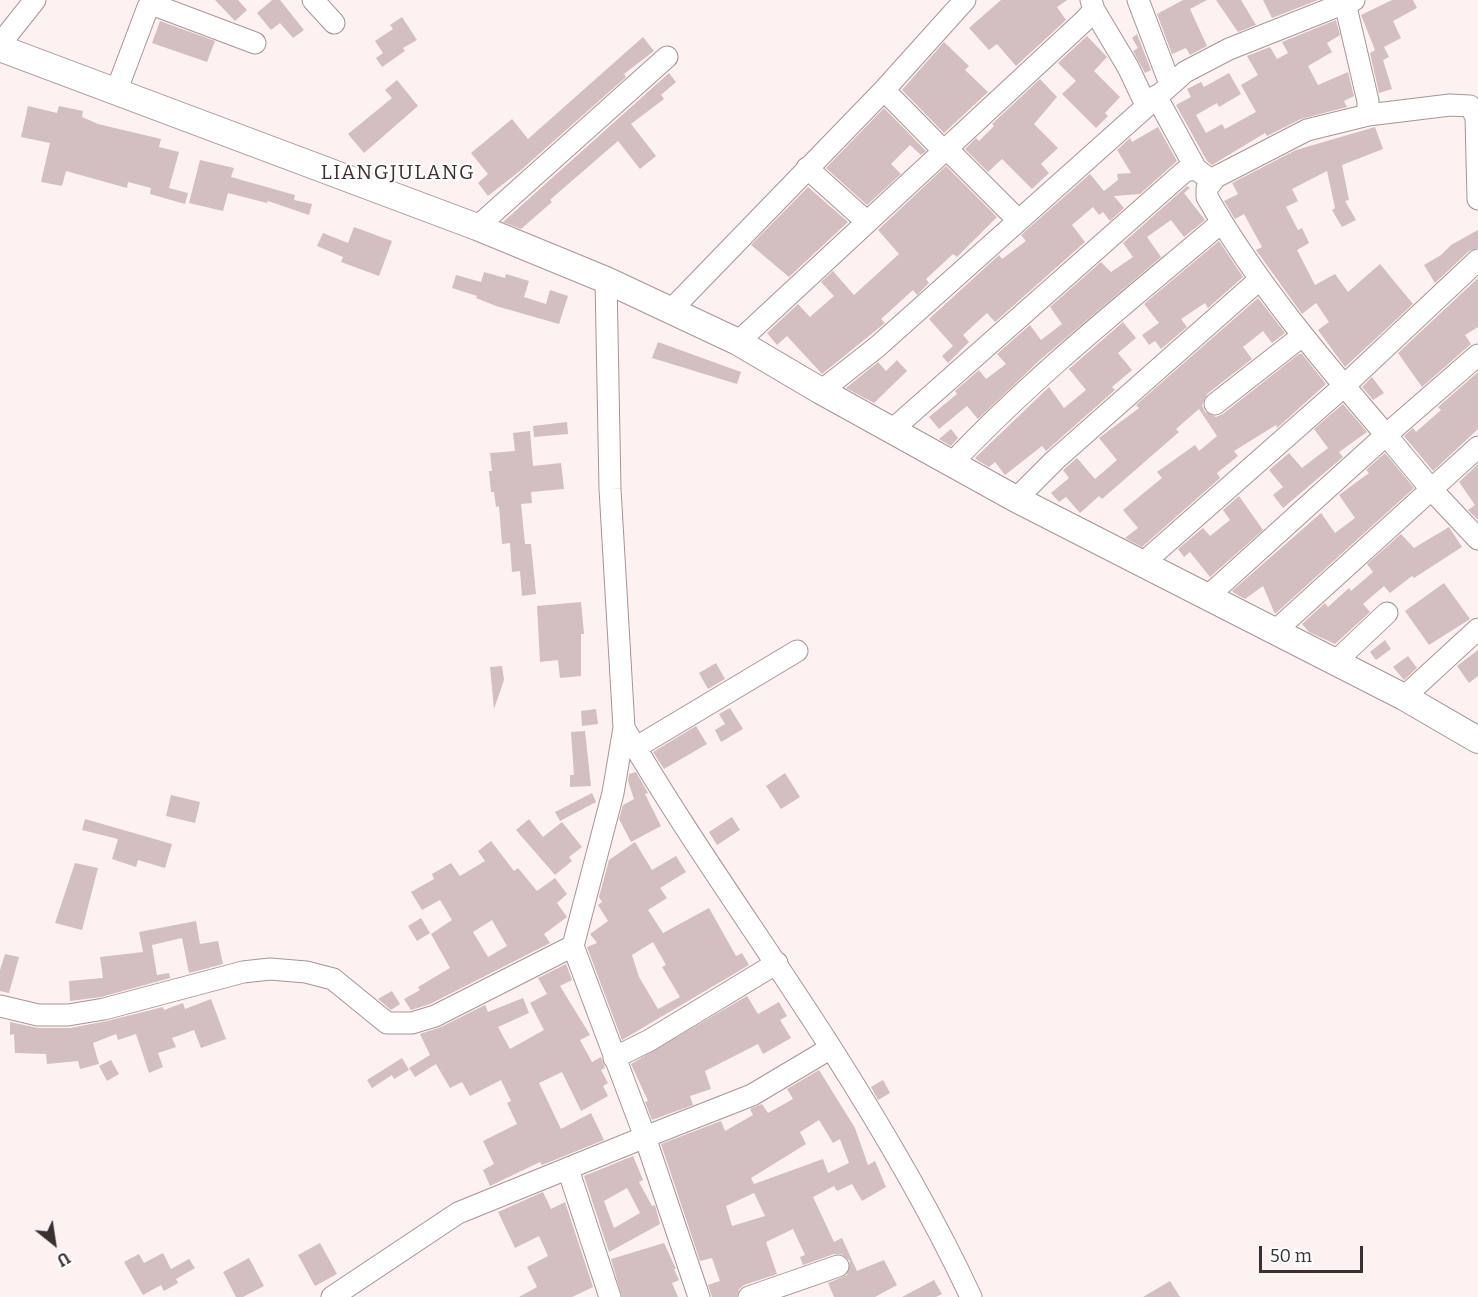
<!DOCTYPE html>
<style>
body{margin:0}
#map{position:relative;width:1478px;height:1297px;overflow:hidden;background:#fef1f2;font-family:Bitter,serif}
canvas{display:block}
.north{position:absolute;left:24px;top:1213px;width:60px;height:60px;-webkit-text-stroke:4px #fff;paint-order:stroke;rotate:150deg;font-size:16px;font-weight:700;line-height:24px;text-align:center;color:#383031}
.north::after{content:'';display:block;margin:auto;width:21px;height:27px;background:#383031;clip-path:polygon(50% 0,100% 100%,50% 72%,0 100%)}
.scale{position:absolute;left:1259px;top:1246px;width:104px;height:27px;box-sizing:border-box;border:3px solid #383031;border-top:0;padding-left:8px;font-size:18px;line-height:21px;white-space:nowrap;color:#383031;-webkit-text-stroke:4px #fff;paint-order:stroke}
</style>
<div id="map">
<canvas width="1478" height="1297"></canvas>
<div class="north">U</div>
<div class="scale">50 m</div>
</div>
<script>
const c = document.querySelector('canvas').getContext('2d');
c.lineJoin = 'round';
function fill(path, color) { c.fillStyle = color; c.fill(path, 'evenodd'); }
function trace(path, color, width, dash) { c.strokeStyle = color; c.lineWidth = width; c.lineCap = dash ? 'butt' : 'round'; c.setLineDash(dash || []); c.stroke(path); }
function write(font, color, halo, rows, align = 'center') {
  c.font = font + ' Bitter,serif'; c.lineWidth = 4.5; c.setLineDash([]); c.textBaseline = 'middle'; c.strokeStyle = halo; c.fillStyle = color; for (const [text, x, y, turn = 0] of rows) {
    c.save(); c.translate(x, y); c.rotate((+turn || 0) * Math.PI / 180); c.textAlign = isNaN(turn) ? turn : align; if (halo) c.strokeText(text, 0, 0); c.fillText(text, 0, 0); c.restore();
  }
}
fill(new Path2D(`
 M215,0H238L247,10L235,21Z
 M272,0H280L304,30L293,38L280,23L271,30L257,13Z
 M1001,0H1067L1057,7L1066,20L1016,66L997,44L989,50L969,28Z
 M1183,0H1207L1190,9L1207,46L1190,55L1186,48L1172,54L1157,14Z
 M1216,0H1241L1256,25L1238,32Z
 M1263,0H1318L1272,18Z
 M1392,0H1413L1417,8L1393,21L1401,38L1384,47L1389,57L1383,60L1392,89L1379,93L1370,53L1375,50L1361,15Z
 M402,17L417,40L403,48L405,51L382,67L376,58L383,53L375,41L393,29L390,25Z
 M1336,20L1340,35L1327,43L1332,52L1308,66L1318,85L1348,72L1354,96L1344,101L1347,107L1301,119L1267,136L1265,133L1212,165L1207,161L1176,105L1191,97L1187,89L1201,82L1204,87L1229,73L1241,94L1219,107L1217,103L1196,115L1206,133L1222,124L1225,129L1256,112L1241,85L1258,75L1247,56L1270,47L1277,59L1288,53L1282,42Z
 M160,21L215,41L207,62L152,43Z
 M1137,34L1151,70L1145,73L1133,51L1138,48L1132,38Z
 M1087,36L1107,57L1094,71L1120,97L1105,113L1108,116L1096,128L1062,94L1076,81L1058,63Z
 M643,37L654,51L624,74L626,77L521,170L488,196L478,183L488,174L471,153L512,119L528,139Z
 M944,42L969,66L965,70L988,92L944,133L902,90Z
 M669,73L676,82L661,95L664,99L631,124L656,156L640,169L618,141L559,192L550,200L552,202L521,229L503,222Z
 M1040,79L1057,97L1034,124L1058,148L1041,164L1049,173L1032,189L1002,159L988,172L965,149L976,138L979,141L994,126L992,124Z
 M397,80L418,106L364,153L348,134L392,98L385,90Z
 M28,106L57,113L59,106L83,111L82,117L98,124L161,139L159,147L179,152L169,188L188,193L185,204L150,194L151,188L128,182L127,188L66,171L62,186L41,182L50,143L21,137Z
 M884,108L926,151L921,155L910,145L891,164L901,174L867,205L826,168Z
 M1158,127L1177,161L1140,194L1114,196L1124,208L1110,221L1103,212L1099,215L1093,207L1072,225L1085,242L995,322L987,313L963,335L969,342L948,363L942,356L953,346L929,319L999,255L1002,259L1026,241L1021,235L1090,174L1104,191L1118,180L1117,174L1131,173L1117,150L1130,138L1132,142Z
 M1375,127L1383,149L1342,165L1349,200L1345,201L1356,220L1342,227L1332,210L1335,208L1327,171L1292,189L1298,201L1286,207L1298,230L1302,228L1309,243L1297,250L1315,285L1335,274L1348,292L1380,264L1413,304L1345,367L1318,330L1329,322L1316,303L1302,314L1256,250L1262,247L1244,214L1235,219L1224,201L1238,194L1232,183L1296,150Z
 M200,160L234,168L231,177L295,195L294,200L312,204L309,215L268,201L267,203L228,193L223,211L189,203Z
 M946,166L997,217L957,257L953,254L926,279L929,283L917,295L913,290L881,319L885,323L822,374L787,336L777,345L767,333L798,304L810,317L834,296L821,282L833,271L854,295L899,254L878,230Z
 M1187,186L1190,188L1184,193L1205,220L1184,237L1171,220L1147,237L1161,257L1041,359L978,419L967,406L939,429L929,417L957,394L955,391L979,370L986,379L1006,364L997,354L1030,325L1041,340L1062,324L1050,307L1101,262L1111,272L1133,257L1123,243Z
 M808,187L848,222L789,277L751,245Z
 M354,227L392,241L379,276L341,262L343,257L317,246L323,233L348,243Z
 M1478,230V248L1469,251L1435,283L1424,265L1441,255L1451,245Z
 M1219,241L1243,277L1208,308L1205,303L1181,319L1187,327L1161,349L1155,341L1149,345L1142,335L1159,323L1144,304Z
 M484,272L505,278L506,274L529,281L524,297L546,304L550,290L568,296L559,324L496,306L476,298L477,296L452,288L456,275L481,282Z
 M1478,278V327L1465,335L1471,344L1422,387L1398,353Z
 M1258,298L1285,333L1272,343L1263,331L1243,347L1252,359L1207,394L1202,405L1205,412L1216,417L1223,414L1299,354H1302L1326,384L1277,428L1276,425L1234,451L1238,456L1217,473L1220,478L1142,547L1125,538L1138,528L1123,510L1162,478L1157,472L1195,445L1199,451L1217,436L1199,409L1176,429L1179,432L1102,499L1099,496L1080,513L1066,497L1059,502L1051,493L1069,478L1063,470L1077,458L1095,479L1117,460L1099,438L1139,408L1136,405Z
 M1123,322L1136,338L1118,353L1132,370L1112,387L1115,390L1046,451L1042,446L1005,475L995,462L989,467L977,460L975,458L1049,387L1064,408L1086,390L1069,369Z
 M658,342L741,372L737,384L652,358Z
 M897,360L907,371L874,403L846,388L878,362L886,371Z
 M1478,372V429L1433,471L1404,436L1413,428L1416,432L1441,410L1438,407Z
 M1372,377L1384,393L1373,400L1362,387Z
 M1343,404L1367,432L1339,452L1343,457L1283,508L1273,495L1283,487L1269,470L1289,453L1302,468L1328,448L1314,429Z
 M567,422L568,434L534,437L533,426Z
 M951,429L958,438L951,446L939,439Z
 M530,431L533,466L561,463L564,489L531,492L532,503L521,504L525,544H531L536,594L522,596L520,571L512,572L510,543L502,544L499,506L496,507L494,492H491L489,471H492L490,453L515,451L513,433Z
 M1385,453L1414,488L1275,614L1263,586L1245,599L1234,593L1232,591L1321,513L1335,533L1355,518L1339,495L1369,473L1366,470Z
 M1478,464V520L1468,510L1475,505L1459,482Z
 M1239,496L1263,530L1210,577L1190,552L1184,557L1178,549L1203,528L1210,536L1230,520L1223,510Z
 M1449,527L1462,547L1414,578L1412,576L1390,593L1384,586L1363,604L1370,612L1335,644L1309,632L1302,624L1325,603L1328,607L1349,588L1351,591L1373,572L1367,564L1401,534L1414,548Z
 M1444,583L1470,619L1429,645L1405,611Z
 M581,602L584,634H581V676L560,678L558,660L540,662L537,606Z
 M1385,640L1391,649L1376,660L1370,652Z
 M1478,650V676L1469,683L1457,666Z
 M1408,656L1417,668L1404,680L1393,667Z
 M716,663L725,679L708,689L699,673Z
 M502,666L504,680L494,709L490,667Z
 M730,708L743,729L721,742L715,730L725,724L719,714Z
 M596,709L598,724L582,726L581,711Z
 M696,726L707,744L664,769L653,752Z
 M585,731L591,786L570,787V775H574L571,732Z
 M636,772L648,793L645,794L661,826L631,842L619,819L623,805L634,799L628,781L629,774Z
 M785,773L800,797L781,809L766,786Z
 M592,793L596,802L560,821L555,812Z
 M171,795L200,802L195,823L166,816Z
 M732,817L740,830L717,845L709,832Z
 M85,819L172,844L165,868L138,860L136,867L112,859L118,839L82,830Z
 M529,819L543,837L562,822L582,847L569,857L572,861L555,875L516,830Z
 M491,841L514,871L518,868L537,891L555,878L567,894L557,903L567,917L544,934L550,943L430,1004L411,1010L404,999L420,990L418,987L450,968L431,934L452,920L440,900L422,910L411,892L434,879L432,874L451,863L460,876L485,861L478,851ZM492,920L507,946L488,957L473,932Z
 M635,842L652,870L676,856L686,872L660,888L667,898L648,910L663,933L709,908L736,956L742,953L749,965L622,1040L587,947L597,943L590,934L608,921L598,905L602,902L599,897L609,860ZM653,942L666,965L662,967L680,997L658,1009L639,977L632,955Z
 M75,863L98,868L82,930L55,923Z
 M421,918L430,933L417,941L408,926Z
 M196,921L200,944L218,941L223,964L189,973L182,938L152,945L157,975L169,973L170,978L101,997L70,1001L69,981L103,978L100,957L143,952L139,932Z
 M5,954L19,957L9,993L0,991V970Z
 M566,964L572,980L560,986L590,1035L580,1040L592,1062L601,1057L605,1068L601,1070L608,1083L603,1086L608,1096L581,1111L562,1072L539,1083L561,1129L591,1113L604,1140L542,1165L540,1162L490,1186L483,1170L494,1164L483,1141L517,1124L507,1103L511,1101L501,1080L470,1096L462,1082L450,1088L436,1064L415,1077L409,1068L430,1055L420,1034L441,1027L485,1005L488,1012L523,998L529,1013L498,1027L510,1049L544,1030L530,1003L547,994L538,978Z
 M392,991L400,1004L391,1010L378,999Z
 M747,996L758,1014L779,1002L787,1016L780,1020L791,1038L763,1054L758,1044L705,1071L711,1089L690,1096L693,1105L652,1120L645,1102L648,1101L631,1064Z
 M211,999L226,1039L201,1048L194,1030L172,1038L176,1047L158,1053L163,1067L149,1073L136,1034L118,1040L116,1034L93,1043L99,1064L80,1069L78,1061L47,1064L46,1054L15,1053L14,1034L10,1035V1022L38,1028H70L107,1021L163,1007L164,1010L183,1003L185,1009Z
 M402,1058L409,1070L394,1079L392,1075L372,1088L367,1080Z
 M111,1060L119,1074L107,1081L99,1066Z
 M819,1070L855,1128L868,1165L875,1161L886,1187L862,1201L852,1184L837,1191L834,1186L813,1197L834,1242L842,1238L857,1271L884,1260L897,1285L875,1297H834L828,1283L847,1275L850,1261L841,1254H834L803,1265L800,1257L805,1255L793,1229L766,1242L777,1274L744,1285L739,1289L737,1297H712L708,1285L720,1281L712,1258L700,1261L661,1144L721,1121L725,1131L753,1115L750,1109L762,1104L768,1113L793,1099L787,1089ZM819,1120L833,1143L840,1139L849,1163L828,1173L823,1159L754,1184L751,1178L806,1144L800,1132ZM754,1193L765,1216L732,1226L726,1206Z
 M883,1080L890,1093L878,1100L871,1087Z
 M633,1156L643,1180L639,1182L652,1206L655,1205L660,1224L609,1252L584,1176ZM627,1188L640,1213L614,1228L604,1201Z
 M543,1192L551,1209L565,1202L593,1287L572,1297H519L537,1287L527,1267L548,1256L539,1236L515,1248L498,1212Z
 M320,1243L337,1274L315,1286L298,1255Z
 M664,1243L676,1269H674L679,1280L672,1283L678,1297H622L611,1259Z
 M163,1253L171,1269L189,1259L195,1268L176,1279L178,1283L164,1291L161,1285L143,1295L124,1262L139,1254L144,1263Z
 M249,1258L264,1286L243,1297H236L223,1272Z
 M934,1280L942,1294L936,1297H902Z
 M1170,1281L1180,1297H1143Z`), '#d3bec0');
const minor = new Path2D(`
 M313,0L334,23
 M1138,0L1170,84
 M1354,0L1345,3L1368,101V115L1307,130L1216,177L1207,188V197C1257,284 1321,359 1386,435L1478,355
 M1094,10L1128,67L1146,105
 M0,44L35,0
 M884,90L943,150
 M116,92L148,7L154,5L255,43
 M1156,96L1196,169
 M1368,115L1450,105L1470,106L1476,117L1478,199
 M946,148L1018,220
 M807,168L866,221
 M477,227L667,57
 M670,311L884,90L965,0
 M738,342L1084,21L1094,10L1091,0
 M821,391L877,347L1185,72L1229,49L1345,3L1344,0
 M1215,404L1302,336
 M893,429L1185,171L1196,169L1212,181
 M952,463C1035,375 1130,300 1222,222
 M1016,499L1055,460L1259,280
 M1142,564L1344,386L1478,260
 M1207,597L1386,435L1431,489L1478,539
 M1274,632L1478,447
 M1335,662L1387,613
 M1404,697L1478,629
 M624,728C688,838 763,941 831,1048
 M635,748L797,651
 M0,1006L38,1015H68L104,1009L243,972L270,969L306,972L333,979L387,1023H412L435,1016L573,946
 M614,1058L650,1040L777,963
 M568,1169L610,1297
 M332,1297L458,1213L645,1137L573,946L613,793L624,728L610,489L606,280
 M699,1297L645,1137L752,1095L831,1048C882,1128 931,1211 971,1297
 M749,1297L838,1266`);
const major = new Path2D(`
 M0,48L477,227L606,280L738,342L821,391L1016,499L1404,697L1478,740`);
trace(minor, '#a79496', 23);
trace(major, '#a79496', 28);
trace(minor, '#fff', 21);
trace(major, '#fff', 26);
c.letterSpacing = '1.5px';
write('20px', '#3f3031', '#fff', [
 ["LIANGJULANG",398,173]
]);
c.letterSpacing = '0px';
</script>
